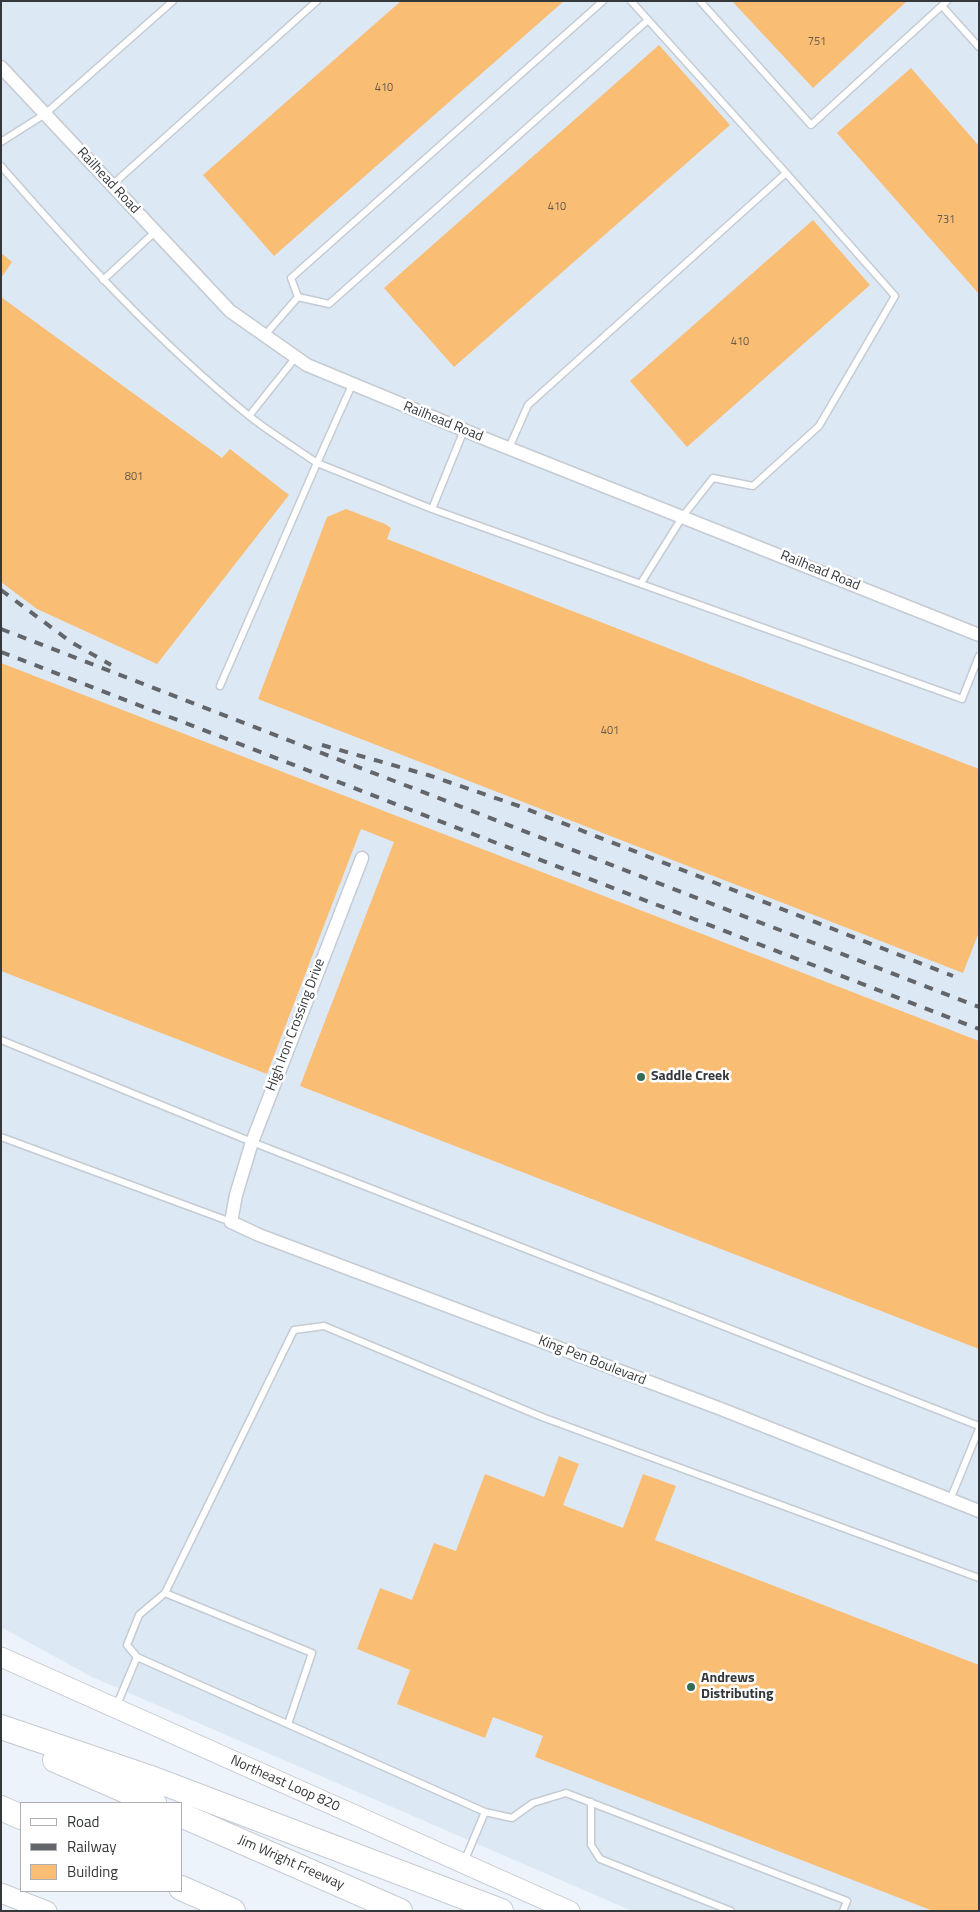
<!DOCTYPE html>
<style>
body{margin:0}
#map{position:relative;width:980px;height:1912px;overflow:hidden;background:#edf3fa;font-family:"Titillium Web",sans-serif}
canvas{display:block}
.frame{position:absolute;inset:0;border:2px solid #35383a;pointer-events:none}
.legend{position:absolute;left:20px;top:1802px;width:162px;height:90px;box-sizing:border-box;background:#fff;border:1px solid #aeafb0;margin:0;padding:6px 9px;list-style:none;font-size:15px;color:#35383a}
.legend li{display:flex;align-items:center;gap:10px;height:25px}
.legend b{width:25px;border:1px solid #aeafb0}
</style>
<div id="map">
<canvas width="980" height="1912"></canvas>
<div class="frame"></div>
<ul class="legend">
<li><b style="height:6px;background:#fff"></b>Road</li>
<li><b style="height:6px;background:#626569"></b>Railway</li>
<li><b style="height:14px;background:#fabd74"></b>Building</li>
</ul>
</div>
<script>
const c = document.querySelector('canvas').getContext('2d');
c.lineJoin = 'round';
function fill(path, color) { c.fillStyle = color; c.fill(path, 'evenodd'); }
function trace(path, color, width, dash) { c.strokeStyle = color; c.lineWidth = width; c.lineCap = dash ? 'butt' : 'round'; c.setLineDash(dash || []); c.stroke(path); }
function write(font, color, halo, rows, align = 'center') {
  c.font = font + ' "Titillium Web",sans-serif'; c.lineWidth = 5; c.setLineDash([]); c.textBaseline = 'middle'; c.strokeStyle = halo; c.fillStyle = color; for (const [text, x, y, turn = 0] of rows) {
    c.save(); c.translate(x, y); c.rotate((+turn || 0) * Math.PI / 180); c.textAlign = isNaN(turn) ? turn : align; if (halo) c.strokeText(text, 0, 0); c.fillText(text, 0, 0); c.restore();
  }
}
fill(new Path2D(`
 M1,1H979V1911H632L90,1676L1,1627Z`), '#dde8f5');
fill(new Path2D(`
 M401,1H564L274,256L203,175Z
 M732,1H907L813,88Z
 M659,45L730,125L454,367L384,288Z
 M911,68L979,146V294L837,133Z
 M813,220L870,285L687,447L630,381Z
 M1,253L12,262L1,278Z
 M1,297L222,458L230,449L289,495L157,664L37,609L1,582Z
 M346,509L385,524L391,528L387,539L979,769V932L963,973L258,699L327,517Z
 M1,663L979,1041V1349L300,1086L394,842L361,829L267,1074L1,971Z
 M559,1456L579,1464L563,1505L623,1528L643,1474L676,1486L655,1540L979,1665V1911H933L535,1757L543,1736L493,1717L485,1738L397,1704L410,1670L357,1649L380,1588L412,1600L434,1543L456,1551L485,1474L544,1497Z`), '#fabd74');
const lane = new Path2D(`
 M631,1L786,173
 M700,1L811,125L947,1
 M942,6L979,47
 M1,142L45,114L173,1
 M1,166C78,254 157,341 248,415C269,432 294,447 317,463L220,686
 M112,185L317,1
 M103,280L156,231
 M298,297L291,278L603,1
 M265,335L298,297L329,304L648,20
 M352,385L317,463L432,509L962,699L979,656
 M249,416L296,357
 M509,448L528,405L786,173L895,296L819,426L753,486L713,478L683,516L641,583
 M432,509L464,430
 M1,1040L252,1142L979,1426
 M1,1137L231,1222
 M950,1500L979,1429
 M137,1657L127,1645L139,1615L165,1593
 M116,1707L137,1657L485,1812L464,1862
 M288,1724L312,1653L165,1593L294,1330L324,1326L542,1417L979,1578
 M591,1802V1845L600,1859L731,1911
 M485,1812L512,1818L533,1803L566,1793L847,1901L843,1911`);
const street = new Path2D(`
 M1,67L230,311L307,365L488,440L979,635
 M362,858L252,1142L236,1195L231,1222L259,1235L721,1409L979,1511`);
const secondary = new Path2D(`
 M1,1657L570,1911
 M1,1893L47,1911`);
const highway = new Path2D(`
 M1,1727L148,1777L501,1911
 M55,1760L154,1803
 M1,1808L21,1817
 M181,1815L400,1911
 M181,1888L233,1911`);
trace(lane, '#c5cbd2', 9);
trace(street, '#c5cbd2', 15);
trace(secondary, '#c5cbd2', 21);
trace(highway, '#c5cbd2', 26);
trace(lane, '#fff', 6);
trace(street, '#fff', 12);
trace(secondary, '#fff', 19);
trace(highway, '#fff', 24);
trace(new Path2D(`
 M1,590L71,642L111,665
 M1,629L979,1007
 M1,652L979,1029
 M322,745L428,775L519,806L953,976`), '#626569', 4, [9, 9]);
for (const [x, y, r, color] of [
 [641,1077,5,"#336d56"],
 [691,1687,5,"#336d56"]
]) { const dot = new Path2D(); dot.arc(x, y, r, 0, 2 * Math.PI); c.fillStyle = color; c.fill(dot); trace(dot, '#fff', 2); }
write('11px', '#665948', null, [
 ["751",817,42],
 ["410",384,88],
 ["410",557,207],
 ["731",946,220],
 ["410",740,342],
 ["801",134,477],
 ["401",610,731]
]);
write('14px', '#35383a', '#fff', [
 ["Railhead Road",108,181,47],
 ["Railhead Road",443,422,22],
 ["Railhead Road",820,571,22],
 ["High Iron Crossing Drive",296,1025,-69],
 ["King Pen Boulevard",592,1361,21],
 ["Northeast Loop 820",285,1784,24],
 ["Jim Wright Freeway",291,1863,24]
]);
write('bold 14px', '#35383a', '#fff', [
 ["Saddle Creek",651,1077],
 ["Andrews",701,1679],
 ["Distributing",701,1695]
], 'left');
</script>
